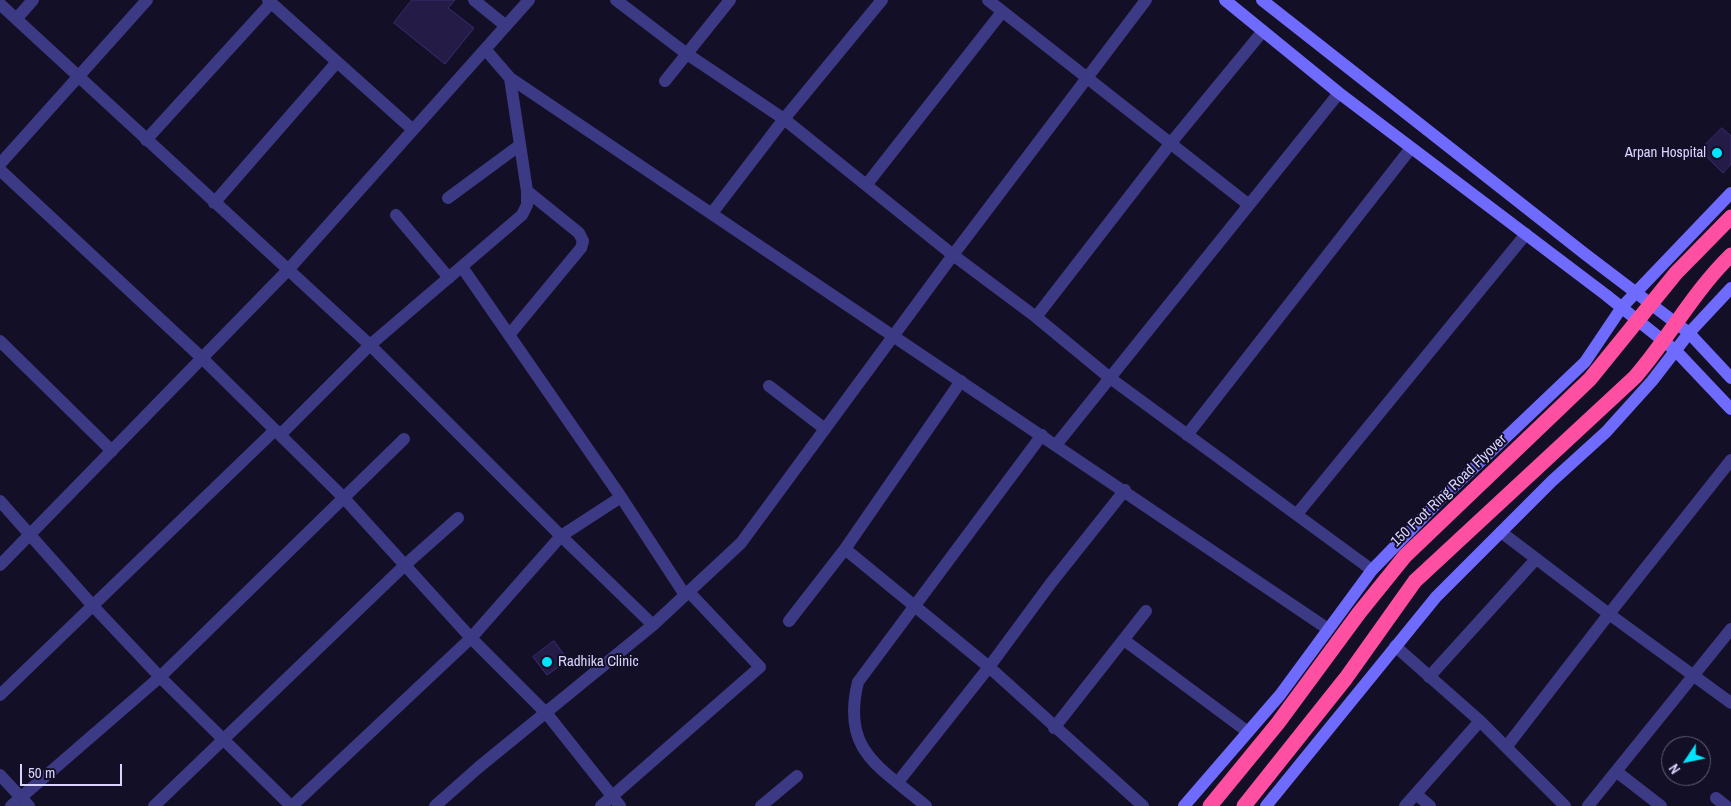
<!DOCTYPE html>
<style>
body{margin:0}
#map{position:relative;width:1731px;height:806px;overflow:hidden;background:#130f26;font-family:"Archivo Narrow",sans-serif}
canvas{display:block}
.north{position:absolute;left:1661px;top:736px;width:50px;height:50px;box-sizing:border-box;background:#130f26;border:1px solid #625e7d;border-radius:50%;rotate:236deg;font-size:14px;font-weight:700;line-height:20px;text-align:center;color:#d9d4ff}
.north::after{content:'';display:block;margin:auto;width:18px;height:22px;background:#00e5ff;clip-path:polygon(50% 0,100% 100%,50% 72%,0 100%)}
.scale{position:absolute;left:20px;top:764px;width:102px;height:22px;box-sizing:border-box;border:2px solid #d9d4ff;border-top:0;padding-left:6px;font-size:15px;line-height:18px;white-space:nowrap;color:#d9d4ff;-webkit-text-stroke:4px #130f26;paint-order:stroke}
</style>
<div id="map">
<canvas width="1731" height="806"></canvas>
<div class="north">N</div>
<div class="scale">50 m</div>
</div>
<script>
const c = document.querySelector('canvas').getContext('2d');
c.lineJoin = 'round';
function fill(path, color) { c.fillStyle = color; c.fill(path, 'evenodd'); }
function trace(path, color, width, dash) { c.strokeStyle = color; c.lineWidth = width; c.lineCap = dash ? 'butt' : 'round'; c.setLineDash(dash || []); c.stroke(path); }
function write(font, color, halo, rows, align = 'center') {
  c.font = font + ' "Archivo Narrow",sans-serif'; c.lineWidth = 4; c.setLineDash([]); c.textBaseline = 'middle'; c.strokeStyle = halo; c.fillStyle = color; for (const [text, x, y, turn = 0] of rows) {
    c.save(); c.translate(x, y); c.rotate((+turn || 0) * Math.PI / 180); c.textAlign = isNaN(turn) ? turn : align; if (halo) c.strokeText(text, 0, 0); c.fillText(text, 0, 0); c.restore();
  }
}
const building = new Path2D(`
 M412,0H455L448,8L474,28L445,64L394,23Z
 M1722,128L1731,136V164L1723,173L1700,150Z
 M554,641L568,660L547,675L533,657Z`);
fill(building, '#241b47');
trace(building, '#3b2d73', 1);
trace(new Path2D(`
 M268,0L412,129
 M474,0L506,26
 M616,0L687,54L784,119L953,255L1036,317L1110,378L1372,570
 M988,0L1249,205
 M0,4L370,345L561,536L621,497L462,267
 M17,18L33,0
 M510,78L1328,629
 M665,81L730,0
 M146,140L271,3
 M0,164L147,0
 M0,170L202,358L343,497L471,638L547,714L620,806
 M867,184L1002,12
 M448,198L520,145
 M214,203L337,62
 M712,213L784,119L882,0
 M396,215L449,278
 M1036,317L1170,144L1263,31
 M509,335L581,248L583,241L579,233L527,191
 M0,341L112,451
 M961,381L845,549L989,667L1051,583L1125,490
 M769,386L825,429
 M280,435L370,345L522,215L527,205V191L510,78L485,49
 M1187,435L1411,148
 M1056,445L1339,93
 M621,497L685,595
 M0,501L93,606L160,677L291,806
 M1297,514L1526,234
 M1501,532L1609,614L1731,460
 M0,565L288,270L529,0
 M789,621L845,549
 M1124,640L1248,732
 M1395,646L1480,721L1565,806
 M1429,677L1536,559
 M0,695L275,430
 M1054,728L1146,611
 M1507,746L1609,614L1731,703
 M1617,772L1661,806
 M0,775L29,806
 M898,782L989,667L1143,806
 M1416,794L1430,806
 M1716,798L1726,806
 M11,806L160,677L404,439
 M154,806L405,565L458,518
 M292,806L471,638L561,536L653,625
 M435,806L479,767L653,625L741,543L953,255L1146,0
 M601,806L760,667L689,592
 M761,806L797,776
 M926,806C879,766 841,751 858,682L1042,435
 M1405,806L1480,721
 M1588,806L1731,629`), '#3d3a85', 12);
trace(new Path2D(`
 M1225,0L1339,93L1606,295L1676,351L1731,409
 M1262,0L1585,254L1689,333L1731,378
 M1184,806L1280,695L1372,570L1439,501L1585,362L1622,307L1731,193
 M1266,806L1436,597L1552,481L1606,432L1652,381L1689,333L1731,288`), '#6f6bff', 12);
trace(new Path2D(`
 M1210,806L1278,723L1359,613L1405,556L1590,379L1676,273L1731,217
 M1244,806L1346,678L1415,581L1635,377C1669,338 1693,292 1731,255`), '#ff4fa3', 15);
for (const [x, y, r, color] of [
 [1717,153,6,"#00e5ff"],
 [547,662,6,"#00e5ff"]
]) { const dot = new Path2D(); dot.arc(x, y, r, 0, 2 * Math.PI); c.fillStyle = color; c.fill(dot); trace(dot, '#130f26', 2); }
write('15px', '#d9d4ff', '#130f26', [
 ["Arpan Hospital",1706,153],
 ["Radhika Clinic",558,662,"left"]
], 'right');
write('15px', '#d9d4ff', '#130f26', [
 ["150 Foot Ring Road Flyover",1449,491,-44]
]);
</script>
